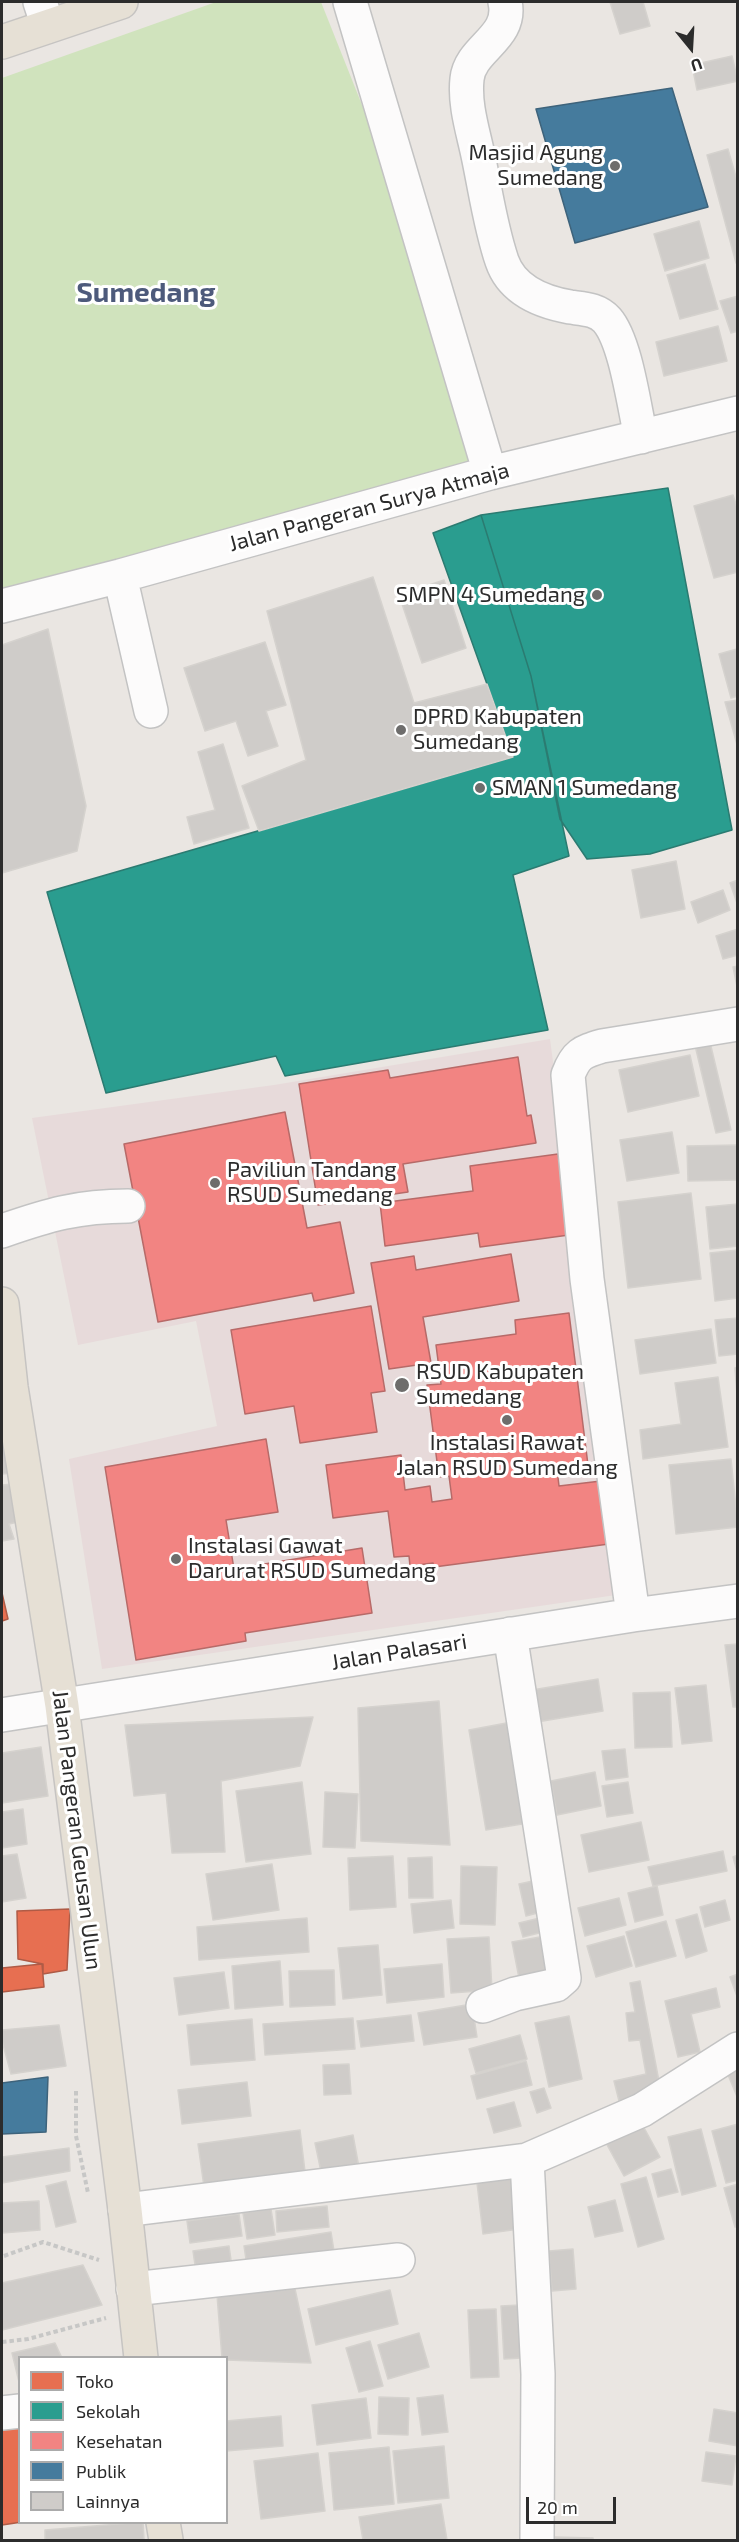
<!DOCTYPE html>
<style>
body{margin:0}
#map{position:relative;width:739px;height:2542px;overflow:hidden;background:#eae6e2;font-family:"Exo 2",sans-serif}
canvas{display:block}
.frame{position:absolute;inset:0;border:3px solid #2c2c2c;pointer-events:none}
.legend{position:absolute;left:18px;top:2356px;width:210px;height:168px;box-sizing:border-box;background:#fff;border:2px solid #ababab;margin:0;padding:8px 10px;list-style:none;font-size:18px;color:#2c2c2c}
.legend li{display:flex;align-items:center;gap:12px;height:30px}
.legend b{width:30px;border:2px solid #ababab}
.north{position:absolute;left:661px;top:18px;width:60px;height:60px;-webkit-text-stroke:4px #fff;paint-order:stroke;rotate:162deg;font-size:16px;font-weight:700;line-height:24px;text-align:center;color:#2c2c2c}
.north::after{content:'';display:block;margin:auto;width:21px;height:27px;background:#2c2c2c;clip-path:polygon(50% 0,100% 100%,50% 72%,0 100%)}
.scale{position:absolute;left:526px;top:2497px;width:90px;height:27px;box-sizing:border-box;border:3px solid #2c2c2c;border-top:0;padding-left:8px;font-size:18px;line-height:21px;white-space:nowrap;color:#2c2c2c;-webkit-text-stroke:4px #fff;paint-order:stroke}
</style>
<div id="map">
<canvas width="739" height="2542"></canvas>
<div class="frame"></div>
<ul class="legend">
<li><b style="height:16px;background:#e76f51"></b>Toko</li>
<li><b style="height:16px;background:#2a9d8f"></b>Sekolah</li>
<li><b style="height:16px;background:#f28482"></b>Kesehatan</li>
<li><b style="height:16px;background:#457b9d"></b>Publik</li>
<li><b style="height:16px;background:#cfccc9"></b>Lainnya</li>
</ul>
<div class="north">U</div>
<div class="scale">20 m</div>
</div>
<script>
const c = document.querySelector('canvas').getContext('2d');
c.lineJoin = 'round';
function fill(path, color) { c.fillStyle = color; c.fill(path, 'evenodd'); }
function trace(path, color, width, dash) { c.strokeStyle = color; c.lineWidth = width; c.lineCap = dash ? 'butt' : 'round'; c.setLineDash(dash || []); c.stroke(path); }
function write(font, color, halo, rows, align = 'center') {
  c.font = font + ' "Exo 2",sans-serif'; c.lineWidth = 6; c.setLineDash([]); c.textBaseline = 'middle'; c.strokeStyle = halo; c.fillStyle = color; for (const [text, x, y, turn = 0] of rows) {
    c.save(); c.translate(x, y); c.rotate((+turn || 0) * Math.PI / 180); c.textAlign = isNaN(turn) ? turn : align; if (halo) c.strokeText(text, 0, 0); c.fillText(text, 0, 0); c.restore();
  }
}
fill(new Path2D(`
 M550,1039L623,1594L102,1669L69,1459L217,1426L196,1321L78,1345L32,1118L274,1085Z`), '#e7dada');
fill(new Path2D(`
 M216,2H321L411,228L486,470L2,601V78Z`), '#d0e3bd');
const shops = new Path2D(`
 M2,1593L8,1619L2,1621Z
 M70,1909L67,1970L43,1974V1964L18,1959L17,1911Z
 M42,1964L44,1987L2,1992V1968Z
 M20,2425V2522H22L2,2525V2427Z`);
fill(shops, '#e76f51');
trace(shops, '#af5b46', 1.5);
const schools = new Path2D(`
 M668,488L732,830L650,854L587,859L560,819L531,676L481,515Z
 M481,515L531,676L569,856L513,875L548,1030L285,1076L276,1056L106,1093L47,892L513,757L433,533Z`);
fill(schools, '#2a9d8f');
trace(schools, '#2b7b71', 1.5);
const health = new Path2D(`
 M518,1057L527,1116L531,1115L536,1143L403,1164L408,1192L318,1205L299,1084L388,1070L390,1078Z
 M285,1112L307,1228L340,1222L354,1293L314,1301L312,1293L158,1322L124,1144Z
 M558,1154L569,1235L480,1247L478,1233L385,1246L380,1203L473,1191L470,1166Z
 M511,1254L519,1301L423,1317L431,1363L389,1369L371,1263L414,1256L416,1270Z
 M371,1306L385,1391L371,1393L377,1432L300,1443L294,1406L245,1414L231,1330Z
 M569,1313L588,1465L557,1469L559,1486L601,1481L609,1544L434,1567L433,1563L410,1566L409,1556L394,1557L388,1511L333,1518L326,1465L401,1455L405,1490L430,1486L432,1502L452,1499L449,1476L439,1477L427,1385L441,1384L436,1345L516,1334L515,1320Z
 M266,1439L278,1512L226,1520L234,1569L362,1548L372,1613L245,1633L246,1641L136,1660L105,1467Z`);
fill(health, '#f28482');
trace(health, '#b76a68', 1.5);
const public = new Path2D(`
 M672,88L708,207L575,243L536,109Z
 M48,2077L46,2132L2,2134V2083Z`);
fill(public, '#457b9d');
trace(public, '#3e637b', 1.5);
const building = new Path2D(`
 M610,2H643L650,26L620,34Z
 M732,56L738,81L697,90L692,65Z
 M728,149L738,184L736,263L707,155Z
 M699,221L709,258L665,271L654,234Z
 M705,264L718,309L680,319L667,275Z
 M738,296V331L731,333L720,301Z
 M718,326L727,361L664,376L656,342Z
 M733,495L738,510V572L714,578L694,506Z
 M373,577L414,703L487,684L513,757L259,831L242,786L306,760L267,611Z
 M444,580L466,648L422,663L399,595Z
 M48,629L86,806L77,851L2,873V645Z
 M265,642L286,705L266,711L278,746L248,756L236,721L205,731L184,668Z
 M737,649L738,696L731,698L719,654Z
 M738,700V748L725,702Z
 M223,744L249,828L194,844L187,817L215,810L198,752Z
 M676,861L685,909L641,918L632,870Z
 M738,880V906L730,883Z
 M723,890L730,910L698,923L691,902Z
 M738,929V955L723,959L716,936Z
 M738,966V991L733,967Z
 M708,1034L731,1130L716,1133L693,1037Z
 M690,1055L699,1096L628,1112L619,1070Z
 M672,1132L679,1173L627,1181L620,1140Z
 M738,1145V1180L688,1181L687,1146Z
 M691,1193L701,1279L628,1288L618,1202Z
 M738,1204V1246L710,1249L706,1207Z
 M738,1250V1298L715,1301L710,1253Z
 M738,1318V1354L719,1356L715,1320Z
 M711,1329L716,1363L640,1374L635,1340Z
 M738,1367V1395H737L735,1368Z
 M718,1377L728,1447L643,1459L640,1430L681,1424L675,1383Z
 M2,1414L12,1473L2,1474Z
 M731,1459L738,1527L676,1534L669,1465Z
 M14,1484L32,1519L9,1524L14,1539L2,1541V1485Z
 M738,1644V1707H733L725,1645Z
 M598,1679L603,1711L537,1722L532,1690Z
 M706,1685L712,1741L682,1744L675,1688Z
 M670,1692L672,1747L635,1748L633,1693Z
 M439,1701L450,1845L361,1841L358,1708Z
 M313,1717L300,1766L221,1781L225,1852L172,1853L166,1793L134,1796L125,1725Z
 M517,1721L534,1822L486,1830L469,1730Z
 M41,1747L48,1796L2,1803V1753Z
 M625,1749L628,1777L606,1780L602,1751Z
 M595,1772L601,1806L557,1815L551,1781Z
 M302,1782L311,1854L246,1862L236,1791Z
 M628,1782L633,1813L607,1817L602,1786Z
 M325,1792L358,1794L355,1848L323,1847Z
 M23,1809L27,1844L2,1848V1812Z
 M641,1822L649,1860L589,1872L581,1835Z
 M723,1851L727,1871L653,1886L648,1867Z
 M17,1854L26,1898L2,1902V1856Z
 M738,1855V1875L733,1857Z
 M393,1856L396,1907L350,1910L348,1858Z
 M432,1857L433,1898H409L408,1858Z
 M272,1864L279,1910L213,1920L206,1874Z
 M461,1866L497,1867L495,1925L460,1924Z
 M542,1879L549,1910L526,1916L519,1884Z
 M657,1886L663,1915L635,1922L628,1893Z
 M619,1898L626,1925L585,1936L578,1908Z
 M451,1900L454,1928L414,1933L411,1904Z
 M725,1900L730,1920L705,1927L700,1907Z
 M697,1914L707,1951L686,1958L676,1920Z
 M548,1916L551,1930L523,1937L519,1923Z
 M307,1918L309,1952L199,1960L197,1927Z
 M666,1921L676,1956L636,1967L626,1932Z
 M551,1935L559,1975L520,1983L512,1942Z
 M624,1936L632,1966L596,1977L587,1946Z
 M489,1937L492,1990L451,1993L447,1939Z
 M378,1945L382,1995L343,1999L338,1948Z
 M280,1961L283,2005L235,2009L232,1966Z
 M442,1964L444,1997L387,2003L384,1969Z
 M334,1970L335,2005L290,2007L289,1971Z
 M224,1972L229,2008L179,2015L174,1978Z
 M738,1974V1999L730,1977Z
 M640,1981L661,2092L619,2101L614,2081L646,2074L640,2040L629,2041L626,2013L635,2012L630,1983Z
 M716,1988L720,2007L691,2014L700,2052L678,2057L665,2001Z
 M472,2004L477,2037L424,2045L418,2013Z
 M411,2015L414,2041L361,2047L357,2021Z
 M569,2016L582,2079L549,2087L535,2023Z
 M353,2018L355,2049L265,2055L263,2024Z
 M252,2019L255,2060L191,2065L187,2025Z
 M59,2025L66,2066L11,2074L2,2041V2030Z
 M520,2035L527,2059L476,2073L469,2049Z
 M526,2061L532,2085L477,2099L471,2076Z
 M349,2064L351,2094L324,2095L323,2065Z
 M738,2066V2099L726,2070Z
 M247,2082L251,2116L182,2124L178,2090Z
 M544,2088L551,2108L537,2113L530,2092Z
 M514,2102L521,2126L494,2133L487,2109Z
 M642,2124L660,2157L624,2176L606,2143Z
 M738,2124V2180L726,2183L712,2131Z
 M701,2129L716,2186L682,2195L668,2137Z
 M300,2130L306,2180L205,2194L198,2144Z
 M353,2135L360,2173L323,2181L315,2143Z
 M69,2148L70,2171L2,2183V2157Z
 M671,2169L678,2192L658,2197L652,2174Z
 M646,2177L664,2239L638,2247L621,2184Z
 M513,2179L519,2229L483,2234L477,2183Z
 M66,2181L76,2222L56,2227L46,2186Z
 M738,2184V2226L735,2227L724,2188Z
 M615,2200L623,2231L595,2237L588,2207Z
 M39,2201L40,2230L2,2233V2203Z
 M327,2206L329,2227L277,2232L276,2211Z
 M271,2209L275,2235L247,2239L243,2213Z
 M239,2214L242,2236L190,2243L187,2221Z
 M331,2232L334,2251L247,2266L244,2246Z
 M229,2246L232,2267L196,2272L193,2251Z
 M573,2249L576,2289L552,2291L549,2251Z
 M83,2265L102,2305L2,2330V2283Z
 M295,2289L311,2363L226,2360V2358H222L217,2295Z
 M390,2290L398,2324L316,2345L308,2309Z
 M520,2305L522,2358L504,2359L501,2306Z
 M496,2309L499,2377L471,2378L468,2310Z
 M419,2333L429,2367L388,2379L378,2345Z
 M370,2341L383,2386L359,2392L346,2348Z
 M55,2343L62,2358H20V2386L12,2353Z
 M443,2395L448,2432L422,2435L417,2398Z
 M379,2397L409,2398L408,2435L378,2434Z
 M366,2398L371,2438L317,2445L312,2405Z
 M714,2409L738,2413V2446L709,2441Z
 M281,2416L283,2446L226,2451V2421Z
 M444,2446L449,2498L398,2503L393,2451Z
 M389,2447L394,2504L334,2510L329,2453Z
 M706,2452L736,2456L732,2485L702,2481Z
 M318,2453L325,2511L261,2519L254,2461Z
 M441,2504L447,2540H363L359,2517Z
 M143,2522L144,2540H45V2530Z
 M555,2537L593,2538V2540H555Z`);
fill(building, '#cfccc9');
trace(building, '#d5d2ce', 1.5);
const minor = new Path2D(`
 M40,2L48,26
 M350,2L490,473
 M505,2C513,38 470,48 467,79C464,106 474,134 479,160C486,194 491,229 502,261C512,290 542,302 570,307C584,309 597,309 607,320C626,342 634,407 641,437
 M120,576L151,711
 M2,606L120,576L490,473L738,413
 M2,1231C48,1215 78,1206 128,1206
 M633,1615L587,1279L568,1075C576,1054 582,1052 602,1046L738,1024
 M2,1715L633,1615L738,1601
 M483,2006L515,1994L556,1985L564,1978L510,1634
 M527,2160L642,2110L738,2049
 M125,2210L527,2160L538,2374L537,2540
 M133,2289L398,2260
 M2,2413L20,2411`);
const major = new Path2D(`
 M2,42L121,2
 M2,1304L11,1387L62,1706L125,2210L141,2358
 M163,2522L166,2540`);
trace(minor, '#c3c3c3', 36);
trace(major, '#c6c4c2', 36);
trace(new Path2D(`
 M76,2091V2136L88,2193
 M4,2256L43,2242L99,2260
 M2,2342L28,2339L106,2318`), '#c7c7c6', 4, [4.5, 3]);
trace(minor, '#fcfbfb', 33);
trace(major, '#e6e0d5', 33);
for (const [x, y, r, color] of [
 [615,166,6,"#6e6d6c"],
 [597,595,6,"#6e6d6c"],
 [401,730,6,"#6e6d6c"],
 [480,788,6,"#6e6d6c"],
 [215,1183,6,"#6e6d6c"],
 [402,1385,8,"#6e6d6c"],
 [507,1420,6,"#6e6d6c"],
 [176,1559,6,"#6e6d6c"]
]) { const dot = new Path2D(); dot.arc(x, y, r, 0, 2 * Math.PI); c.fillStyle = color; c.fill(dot); trace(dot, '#fff', 2); }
write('22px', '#2c2c2c', '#fff', [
 ["Masjid Agung",603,153,"right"],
 ["Sumedang",603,178,"right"],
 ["SMPN 4 Sumedang",585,595,"right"],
 ["DPRD Kabupaten",413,717],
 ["Sumedang",413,742],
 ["SMAN 1 Sumedang",492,788],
 ["Paviliun Tandang",227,1170],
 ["RSUD Sumedang",227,1195],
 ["RSUD Kabupaten",416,1372],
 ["Sumedang",416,1397],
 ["Instalasi Rawat",507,1443,"center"],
 ["Jalan RSUD Sumedang",507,1468,"center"],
 ["Instalasi Gawat",188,1546],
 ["Darurat RSUD Sumedang",188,1571]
], 'left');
write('22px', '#2c2c2c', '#fff', [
 ["Jalan Pangeran Surya Atmaja",369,507,-15],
 ["Jalan Palasari",399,1652,-9],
 ["Jalan Pangeran Geusan Ulun",77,1830,83]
]);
write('bold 28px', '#4d5a7b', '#fff', [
 ["Sumedang",146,293]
]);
</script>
